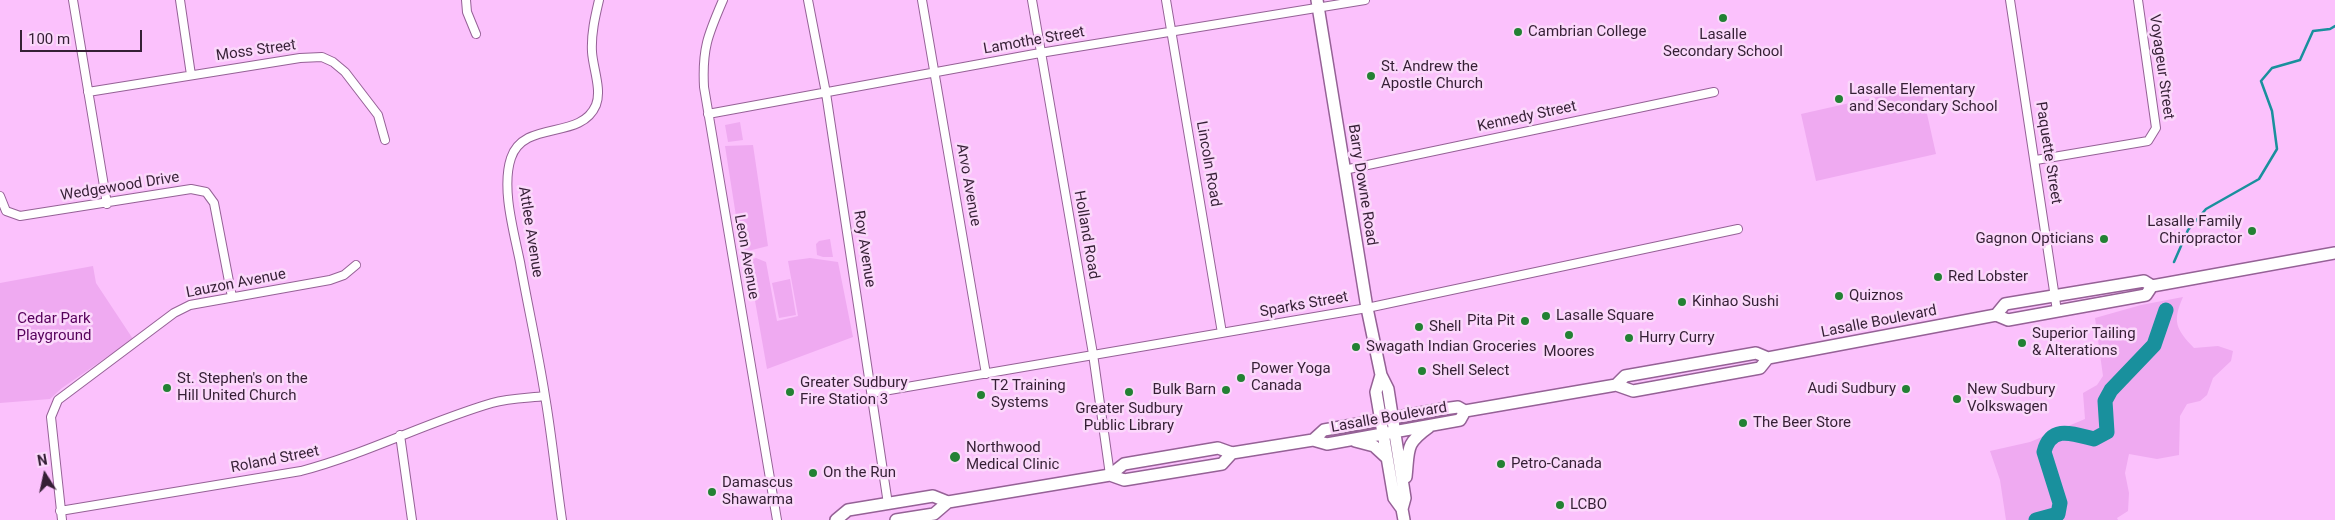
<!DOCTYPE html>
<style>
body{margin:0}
#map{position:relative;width:2335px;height:520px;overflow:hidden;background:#fbc1fc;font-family:Roboto,sans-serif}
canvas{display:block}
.north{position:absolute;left:20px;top:450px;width:50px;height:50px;-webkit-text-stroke:4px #fbd8fb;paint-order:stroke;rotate:350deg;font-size:14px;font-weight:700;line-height:20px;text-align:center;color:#351f35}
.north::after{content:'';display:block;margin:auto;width:18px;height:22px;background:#351f35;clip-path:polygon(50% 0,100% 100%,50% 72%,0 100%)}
.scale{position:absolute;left:20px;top:30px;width:122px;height:22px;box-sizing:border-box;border:2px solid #351f35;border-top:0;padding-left:6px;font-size:15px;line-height:18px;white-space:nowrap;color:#351f35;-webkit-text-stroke:4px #fbd8fb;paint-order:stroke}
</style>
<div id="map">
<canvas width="2335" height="520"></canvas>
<div class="north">N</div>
<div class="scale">100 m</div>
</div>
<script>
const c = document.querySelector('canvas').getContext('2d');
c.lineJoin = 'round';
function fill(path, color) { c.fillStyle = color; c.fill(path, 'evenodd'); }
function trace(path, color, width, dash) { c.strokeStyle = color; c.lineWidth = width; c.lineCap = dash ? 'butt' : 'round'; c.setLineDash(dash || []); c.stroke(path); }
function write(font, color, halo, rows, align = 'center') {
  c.font = font + ' Roboto,sans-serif'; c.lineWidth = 5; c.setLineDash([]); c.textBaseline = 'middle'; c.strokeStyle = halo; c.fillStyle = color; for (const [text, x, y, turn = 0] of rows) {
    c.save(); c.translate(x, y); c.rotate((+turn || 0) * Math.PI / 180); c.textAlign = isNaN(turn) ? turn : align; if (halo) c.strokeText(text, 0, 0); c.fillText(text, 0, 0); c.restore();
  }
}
fill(new Path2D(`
 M1921,87L1936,154L1816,181L1801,114Z
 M740,122L743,140L728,142L725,125Z
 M753,145L768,246L748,251L741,248L725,146Z
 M830,239L833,257H823L817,255L816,244L819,241Z
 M756,258L766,262L777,321L798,316L788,261L810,258L838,262L853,337L767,369L748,261Z
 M93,266L96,283L133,339L62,388L50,399L0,403V283Z
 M790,279L796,315L779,318L772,283Z
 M2183,297C2172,322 2176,329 2194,348L2218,346L2233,351L2231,361L2213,378L2207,395L2200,401L2187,404L2180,416L2179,455L2157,459L2129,454L2125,473L2129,493L2128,511L2117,518L2118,520H2006L2000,480L1990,451L2030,442L2085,419L2083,393L2097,385L2103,376L2095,318L2141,305Z`), '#efaaf1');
trace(new Path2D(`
 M2174,262L2188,230L2206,209L2259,179L2277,149L2272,111L2261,81L2272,68L2300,60L2313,31L2330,29L2335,26`), '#19909d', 2.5);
trace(new Path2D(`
 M2036,520L2058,514L2060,503L2044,452C2051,424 2074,434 2094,439L2107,432L2105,401L2111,390L2154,345L2166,310`), '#19909d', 15);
const street = new Path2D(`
 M73,0L107,204
 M180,0L191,75
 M466,0L467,12L476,34
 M723,0C708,35 702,48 704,87L777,520
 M808,0L826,93L888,504
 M922,0L986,374
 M1032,0L1093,354L1110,475
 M1166,0L1222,333
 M2010,0L2057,311
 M88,92L300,58L322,57L333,62L345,72L378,115L385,140
 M708,114L1040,53L1365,0
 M2036,160L2148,141L2156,128L2138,0
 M1344,170L1714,92
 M0,196L6,211L20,216L191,189L206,192L214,203L232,297
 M872,393L1367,308L1738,229
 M400,435L412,520
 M60,511L301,471C366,454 427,422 492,403C509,398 528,398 545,396
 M62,520L51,417L58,400L174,313L190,305L330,280L344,275L356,265
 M562,520C556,479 552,437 545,396C538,351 528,307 520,262C514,232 501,188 511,158C524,119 581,141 596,105C602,90 593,68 592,52C591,34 595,17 599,0`);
const secondary = new Path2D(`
 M1317,0L1367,308L1381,375L1388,389L1405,498L1402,509L1404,520
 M1996,315L2005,304L2144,281L2152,286L2335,253
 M1381,375L1376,392L1394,498L1402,509
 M1616,385L1625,376L1756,353L1768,358L1996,315L2008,320L2146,295L2152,286
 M1313,440L1327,444L1460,420L1465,411
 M1355,441L1374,446L1387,458
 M1110,475L1124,480L1222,464L1232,453
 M1406,477C1409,449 1405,444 1429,427
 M836,520L848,510L933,496L948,502
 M896,520L934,514L948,502L1110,475L1124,464L1218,448L1232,453L1288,444L1313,440L1324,430L1443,409L1458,407L1465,411L1616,385L1633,391L1760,368L1768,358`);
trace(street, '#956196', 10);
trace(secondary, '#956196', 14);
trace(street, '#fff', 8);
trace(secondary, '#fff', 11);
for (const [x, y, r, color] of [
 [1723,18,5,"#228133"],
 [1518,32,5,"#228133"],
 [1371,76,5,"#228133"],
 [1839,99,5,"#228133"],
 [2252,231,5,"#228133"],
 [2104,239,5,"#228133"],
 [1938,277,5,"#228133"],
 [1839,296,5,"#228133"],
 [1682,302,5,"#228133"],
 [1546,316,5,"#228133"],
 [1525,321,5,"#228133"],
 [1419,327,5,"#228133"],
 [1569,335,5,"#228133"],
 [1629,338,5,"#228133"],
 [2022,343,5,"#228133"],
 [1356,347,5,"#228133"],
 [1422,371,5,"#228133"],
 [1241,378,5,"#228133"],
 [167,388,5,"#228133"],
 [1906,389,5,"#228133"],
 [1226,390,5,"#228133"],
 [790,392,5,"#228133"],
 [1129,392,5,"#228133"],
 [981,395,5,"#228133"],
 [1957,399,5,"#228133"],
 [1743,423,5,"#228133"],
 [955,457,6,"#228133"],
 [1501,464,5,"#228133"],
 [813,473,5,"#228133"],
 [712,492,5,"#228133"],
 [1560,505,5,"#228133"]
]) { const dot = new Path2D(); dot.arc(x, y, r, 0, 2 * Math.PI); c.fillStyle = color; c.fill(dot); trace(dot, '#fbd8fb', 2); }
write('15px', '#351f35', '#fbd8fb', [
 ["Cambrian College",1528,32],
 ["Lasalle",1723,35,"center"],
 ["Secondary School",1723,52,"center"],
 ["St. Andrew the",1381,67],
 ["Apostle Church",1381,84],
 ["Lasalle Elementary",1849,90],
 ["and Secondary School",1849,107],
 ["Lasalle Family",2242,222,"right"],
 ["Chiropractor",2242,239,"right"],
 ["Gagnon Opticians",2094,239,"right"],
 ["Red Lobster",1948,277],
 ["Quiznos",1849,296],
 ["Kinhao Sushi",1692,302],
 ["Lasalle Square",1556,316],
 ["Pita Pit",1515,321,"right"],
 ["Shell",1429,327],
 ["Superior Tailing",2032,334],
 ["& Alterations",2032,351],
 ["Hurry Curry",1639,338],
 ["Swagath Indian Groceries",1366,347],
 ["Moores",1569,352,"center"],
 ["Power Yoga",1251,369],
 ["Canada",1251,386],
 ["Shell Select",1432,371],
 ["St. Stephen's on the",177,379],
 ["Hill United Church",177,396],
 ["Greater Sudbury",800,383],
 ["Fire Station 3",800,400],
 ["T2 Training",991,386],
 ["Systems",991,403],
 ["Audi Sudbury",1896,389,"right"],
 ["Bulk Barn",1216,390,"right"],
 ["New Sudbury",1967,390],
 ["Volkswagen",1967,407],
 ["Greater Sudbury",1129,409,"center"],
 ["Public Library",1129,426,"center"],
 ["The Beer Store",1753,423],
 ["Northwood",966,448],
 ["Medical Clinic",966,465],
 ["Petro-Canada",1511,464],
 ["On the Run",823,473],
 ["Damascus",722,483],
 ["Shawarma",722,500],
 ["LCBO",1570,505]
], 'left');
write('15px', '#351f35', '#fbd8fb', [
 ["Lamothe Street",1034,41,-10],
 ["Moss Street",256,51,-8],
 ["Voyageur Street",2161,67,82],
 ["Kennedy Street",1527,117,-12],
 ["Paquette Street",2048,153,81],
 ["Lincoln Road",1208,164,80],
 ["Arvo Avenue",968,185,80],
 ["Barry Downe Road",1362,185,81],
 ["Wedgewood Drive",120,187,-9],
 ["Attlee Avenue",530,232,81],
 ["Holland Road",1086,235,80],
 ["Roy Avenue",864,249,81],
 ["Leon Avenue",746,257,80],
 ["Lauzon Avenue",236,284,-11],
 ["Sparks Street",1304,305,-10],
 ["Lasalle Boulevard",1879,322,-11],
 ["Lasalle Boulevard",1389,418,-10],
 ["Roland Street",275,460,-11]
]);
write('15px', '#56005b', '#fbd8fb', [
 ["Cedar Park",54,319],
 ["Playground",54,336]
]);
</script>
